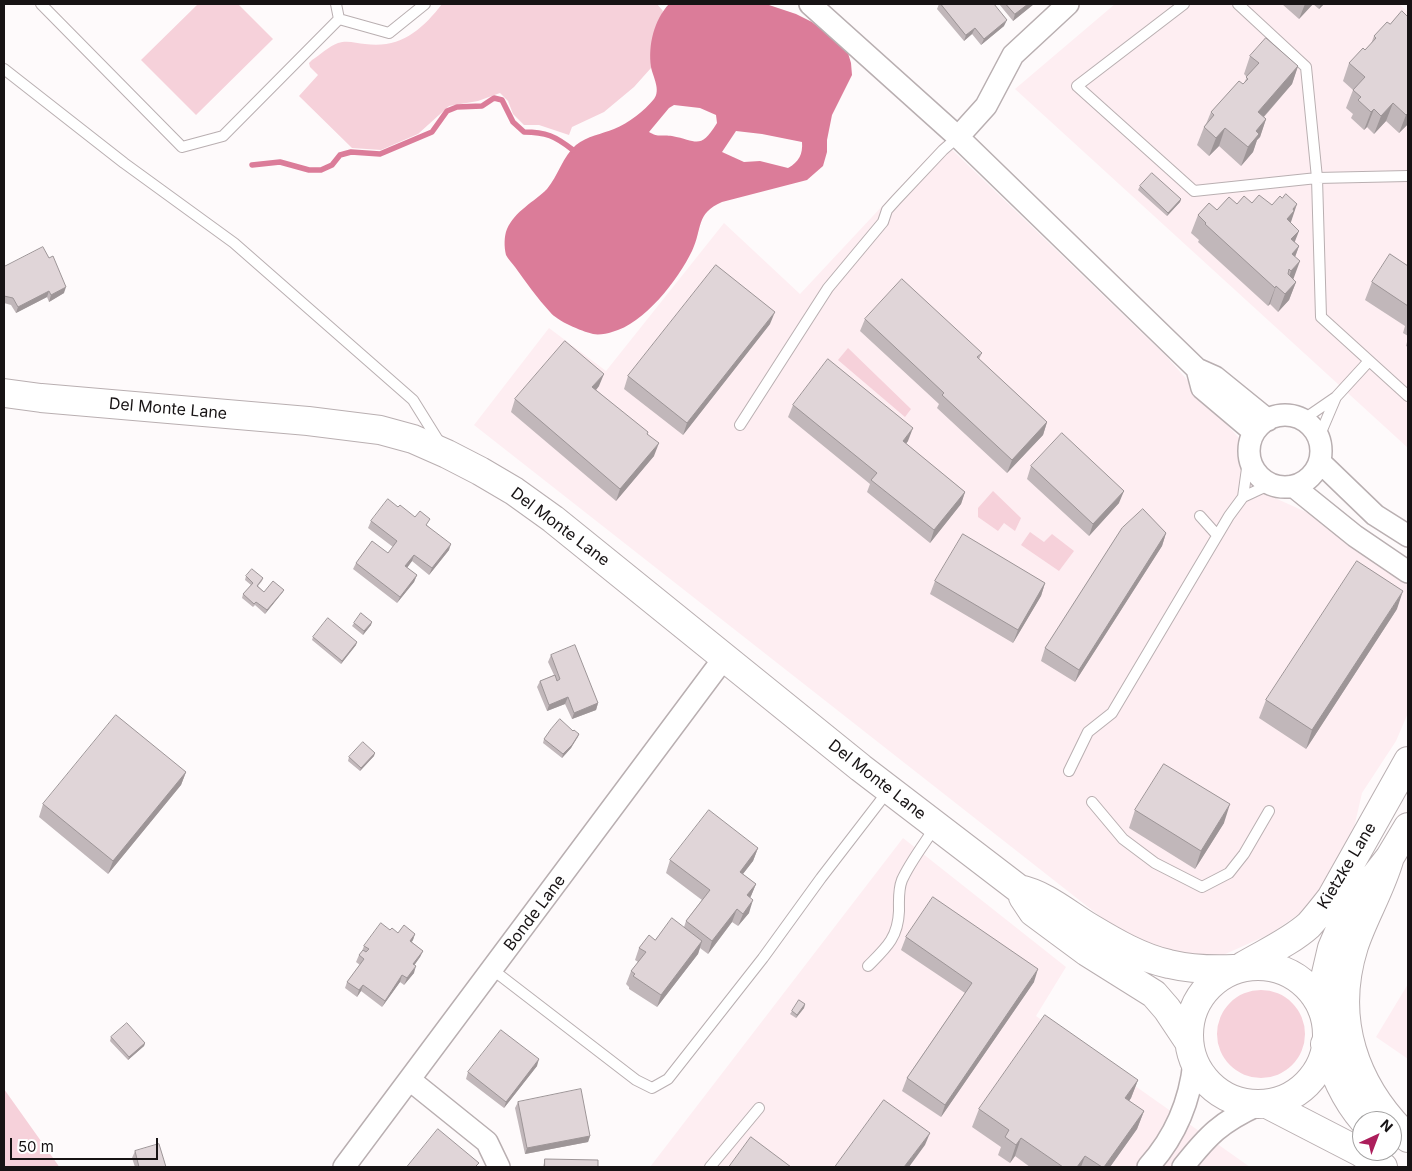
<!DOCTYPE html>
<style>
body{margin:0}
#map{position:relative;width:1412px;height:1171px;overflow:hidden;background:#fefafb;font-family:Inter,sans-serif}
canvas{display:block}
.frame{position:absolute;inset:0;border:5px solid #171314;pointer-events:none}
.north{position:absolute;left:1352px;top:1111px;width:50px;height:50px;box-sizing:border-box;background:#fff;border:1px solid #a2a1a1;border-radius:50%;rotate:43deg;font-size:14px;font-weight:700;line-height:20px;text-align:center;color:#171314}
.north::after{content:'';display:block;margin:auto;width:18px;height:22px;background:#ac1e5b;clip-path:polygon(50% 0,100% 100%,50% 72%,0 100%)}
.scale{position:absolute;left:10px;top:1138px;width:148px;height:22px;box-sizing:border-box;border:2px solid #171314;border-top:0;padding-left:6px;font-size:15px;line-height:18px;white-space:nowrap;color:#171314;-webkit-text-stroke:4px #fff;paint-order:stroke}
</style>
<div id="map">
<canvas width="1412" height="1171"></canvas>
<div class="frame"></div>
<div class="north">N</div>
<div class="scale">50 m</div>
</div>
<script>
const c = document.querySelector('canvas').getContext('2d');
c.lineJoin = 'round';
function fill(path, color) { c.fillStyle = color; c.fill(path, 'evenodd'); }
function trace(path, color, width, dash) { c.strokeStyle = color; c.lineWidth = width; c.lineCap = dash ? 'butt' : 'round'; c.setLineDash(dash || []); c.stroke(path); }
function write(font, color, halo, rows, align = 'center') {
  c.font = font + ' Inter,sans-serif'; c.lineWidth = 4; c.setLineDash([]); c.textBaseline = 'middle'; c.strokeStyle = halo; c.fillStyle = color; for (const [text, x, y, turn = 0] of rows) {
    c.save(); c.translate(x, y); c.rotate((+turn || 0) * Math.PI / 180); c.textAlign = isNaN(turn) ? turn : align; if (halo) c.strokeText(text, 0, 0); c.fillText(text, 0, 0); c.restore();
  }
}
fill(new Path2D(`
 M1115,4H1399L1408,12V448L1015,89Z
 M943,141L1166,356L1238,437L1266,494L1315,516L1408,583V713L1396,741L1362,793L1351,841L1315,903L1270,934L1212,960L1139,947L474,425L549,328L606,371L724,223L800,294Z
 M903,838L1066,967L1036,1016L1250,1167H650Z
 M1408,984V1059L1376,1037Z`), '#feeef2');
fill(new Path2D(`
 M198,4H238L273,39L196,115L141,60Z
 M442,4H657L663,11C653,31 650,45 651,68L634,87L604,112L572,127L569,135L539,125H524L513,114L508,101L500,93L478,101L449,106L418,134L381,150L352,148L299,96L318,75L310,67L309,63L312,60C320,55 329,46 338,43C347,40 356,43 365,44C400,49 422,30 442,4Z
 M848,348L911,409L905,417L838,360Z
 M993,491L1021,518L1015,531L1004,523L998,531L978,517V508Z
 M1030,532L1044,542L1052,534L1074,551L1059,571L1021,545Z
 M1217 1034a44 44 0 1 1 88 0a44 44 0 1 1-88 0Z
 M4,1089L58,1165L59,1167H4Z`), '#f6d1da');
fill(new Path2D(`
 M669,4H766L796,14L812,22L826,33L848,53L851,63L852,75L832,115L827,140V152L823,166L807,180L722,202C695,214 703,228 692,251C678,280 644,324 612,332C607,334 598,335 593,334C581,331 557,321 550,312C537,298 526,282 515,267C512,263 508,259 506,255C504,247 504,236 507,229C515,211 534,202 547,189C558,176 563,156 576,145C587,136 602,134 614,129C629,123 644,111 654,99C661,90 653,77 651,67C648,45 654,20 669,4ZM674,105L700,108L716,115L717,123C700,150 698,141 672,136C662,134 659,138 649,132L669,108ZM736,131L762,134L802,142C803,154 799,162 788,168L760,161L744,162L722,152Z`), '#db7c99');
trace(new Path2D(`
 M252,165L280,162L309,170H321L332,165L340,155L351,152L380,154L432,132L447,111L457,107L482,106L494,98L502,100L513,122L524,132C546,132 555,136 573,150`), '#db7c99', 5.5);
const lane = new Path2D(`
 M41,4L182,147L223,136L339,19L336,4
 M1184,4L1077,86L1194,191L1317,178L1408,176
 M1238,4L1306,67L1317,178L1321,317L1408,396
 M339,19L389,33L425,4
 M4,69L124,163L234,243L413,400L441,445
 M1304,419L1336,397L1369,361
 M740,425L828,288L883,222L887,210L896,200L943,150L958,137
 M1319,437L1336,397
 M1243,497L1249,454
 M1200,516L1217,535
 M1069,771L1088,732L1112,713L1229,516L1243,497L1273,483
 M1092,802L1123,839L1155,863L1202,887L1229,873L1244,854L1269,811
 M868,966C886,948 898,938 899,911C899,900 898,890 902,880C910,862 925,843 935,827
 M493,970L636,1080L652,1088L668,1079L763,958L821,878L888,791
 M710,1167L759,1108`);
const street = new Path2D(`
 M810,4L958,137L1197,369L1215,377L1268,420
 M958,137L986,106L1013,55L1068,4
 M1197,369L1202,388L1254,432
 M1249 451a36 36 0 1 1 72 0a36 36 0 1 1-72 0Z
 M1320,462L1375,515L1408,536
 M1293,486L1355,536L1408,572
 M410,1080L487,1142L499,1167
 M344,1167L724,658
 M1148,1167C1175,1137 1190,1102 1194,1062
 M1183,1167C1208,1135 1221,1122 1258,1105`);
const secondary = new Path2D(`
 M4,393L41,398L308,421L380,430L413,439L447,454L480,471L514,491L553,519L861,768L1019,889C1046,895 1066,913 1089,927C1114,942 1141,958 1169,964C1190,969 1212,970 1234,969
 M1390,857C1381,889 1364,916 1354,946C1331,1019 1354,1086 1408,1138
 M1023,897L1033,912L1087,952L1154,994L1167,1009L1189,1042
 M1243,966C1265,953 1290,942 1309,925C1317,916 1324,907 1331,898L1408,761
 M1189 1035a69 69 0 1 1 138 0a69 69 0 1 1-138 0Z
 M1322,1009L1325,978L1332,948L1341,927L1355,902L1390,857L1408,827
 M1325,1044C1334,1073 1344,1098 1364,1121
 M1267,1104L1360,1152L1383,1167`);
trace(lane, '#b9afb1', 12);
trace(street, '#b9afb1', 24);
trace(secondary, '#b9afb1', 30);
trace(lane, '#fff', 10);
trace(street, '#fff', 21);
trace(secondary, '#fff', 28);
fill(new Path2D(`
 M939,4H994L1004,26L981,45L972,34L964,41L937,9Z
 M999,4H1034L1013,21Z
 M1282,4H1324L1319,9L1313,4L1299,19Z
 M1408,17V124L1399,133L1386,121L1374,134L1367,127L1364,130L1351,118L1353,114L1346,108L1353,90L1343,81L1349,63L1365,50L1371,44L1374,36L1390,24Z
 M1250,56L1298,66L1292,84L1264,117L1266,119L1260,137L1257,140L1253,152L1241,166L1219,146L1209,156L1197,145L1204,127L1206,124L1211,112L1244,83L1247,77L1244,74Z
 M1140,186L1181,199L1180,202L1167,216L1138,190Z
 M1252,203L1290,222L1294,242L1299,246L1295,257L1293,279L1296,282L1289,300L1278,312L1270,304L1268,306L1198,242L1199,240L1191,233L1198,215L1237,204Z
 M1408,266V336L1403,333L1405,326L1365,300L1372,282Z
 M4,267L64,293L49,302L47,297L16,313L11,305L4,303Z
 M865,319L982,353L979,359L1047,422L1043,435L1007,473L937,408L939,404L860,331Z
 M770,324L683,435L624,389L628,376Z
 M1408,338V347L1406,346Z
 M599,386L596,390L648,434L654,456L616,501L511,412L515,399Z
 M793,405L908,441L906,444L965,492L961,504L930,543L867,492L870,484L788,417Z
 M1031,466L1119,503L1089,536L1027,479Z
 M398,507L428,526L449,550L429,575L412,561L407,568L417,575L414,582L397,603L353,569L356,563L388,553L393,547L368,528L371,521Z
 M1166,533L1162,546L1075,682L1041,661L1045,648Z
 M246,576L263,578L262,581L258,586L264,592L284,590L282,593L265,614L255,605L253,607L242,598L243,594L251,585L245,580Z
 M935,581L1045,583L1041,596L1013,643L930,594Z
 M1397,609L1306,749L1259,718L1266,700Z
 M354,623L371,625L363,635L352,626Z
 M313,637L356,645L341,664L312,640Z
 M551,655L598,703L596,710L572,719L565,704L547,711L537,687L540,681L554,675L548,662Z
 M573,731L579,734L578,737L571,748L562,758L543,743L544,739Z
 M374,756L360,771L348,761L349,757Z
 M186,772L181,785L108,874L39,817L43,804Z
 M1135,810L1224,823L1195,869L1129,828Z
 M758,848L753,861L743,874L756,884L750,898L749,913L738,926L732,922L708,954L700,948L698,954L657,1007L629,989V987L626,984L631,971L638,962L635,960L639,948L655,940L684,927L686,921L702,900L666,873L670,860Z
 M390,930L398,933L415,934L412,942L423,951L420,957L414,965V973L404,985L400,982L382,1007L361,991L357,997L345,988L347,982L360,965L356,962L359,955L362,951L364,946Z
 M906,937L1034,982L941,1117L902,1091L907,1078L965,993L901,950Z
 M805,1004L804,1008L796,1018L790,1014L792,1011Z
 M111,1037L145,1043L144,1046L128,1060L110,1041Z
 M537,1066L504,1108L466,1079L468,1072Z
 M1138,1080L1131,1098L1129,1101L1144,1111L1137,1129L1110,1167H1030L1015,1156L1010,1163L998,1155L1001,1147L972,1127L979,1109Z
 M518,1102L590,1136L588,1142L525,1154L515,1108Z
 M135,1151L166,1167H135L132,1158Z
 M545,1159L598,1167H543Z`), '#c1b7ba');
fill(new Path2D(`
 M1028,4H1034L1013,21L1015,14Z
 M1305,4H1313L1299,19Z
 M1321,4H1324L1319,9Z
 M1007,20L1004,26L981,45L984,39Z
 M975,28L972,34L964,41L966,35Z
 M1298,66L1292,84L1252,130L1258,112Z
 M1393,103L1386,121L1374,134L1381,116Z
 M1374,109L1367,127L1364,130L1371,112Z
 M1408,113V124L1399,133L1406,115Z
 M1266,119L1260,137L1257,140L1253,152L1241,166L1248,147L1256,131Z
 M1225,128L1219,146L1209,156L1216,138Z
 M1181,199L1180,202L1167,216L1168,213Z
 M1297,204L1291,222L1290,223L1287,219L1293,209Z
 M1299,231L1292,249L1291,239Z
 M1299,246L1292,265V254Z
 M1300,261L1293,280L1285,289L1291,271Z
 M1296,282L1289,300L1278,312L1285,294Z
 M1276,286L1270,304L1268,306L1275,288Z
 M66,287L64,293L49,302L51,295Z
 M49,291L47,297L16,313L18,307Z
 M775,312L770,324L683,435L687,423Z
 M604,374L599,386L588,400L592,387Z
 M1047,422L1043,435L1007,473L1012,460Z
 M913,428L908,441L898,453L903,441Z
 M659,443L654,456L616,501L620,489Z
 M1124,491L1119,503L1089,536L1093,524Z
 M965,492L961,504L930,543L934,530Z
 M1166,533L1162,546L1075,682L1079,670Z
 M451,544L449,550L429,575L432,568Z
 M414,555L412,561L403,573L405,566Z
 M417,575L414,582L397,603L400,597Z
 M1045,583L1041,596L1013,643L1018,630Z
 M284,590L282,593L265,614L267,610Z
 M1403,591L1397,609L1306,749L1312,730Z
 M372,622L371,625L363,635L364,631Z
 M357,642L356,645L341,664L342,661Z
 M568,697L565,704L547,711L549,705Z
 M598,703L596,710L572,719L574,713Z
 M579,734L571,748L562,758L563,754Z
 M375,753L374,756L360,771L361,768Z
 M186,772L181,785L108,874L113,861Z
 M1230,804L1224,823L1195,869L1201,851Z
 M758,848L753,861L735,884L740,872Z
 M756,884L751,896L743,908L747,895Z
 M753,900L749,913L738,926L743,914Z
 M737,909L732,922L708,954L712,941Z
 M415,934L413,940L407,947L410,941Z
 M702,941L698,954L657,1007L661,995Z
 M423,951L420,957L411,970L413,964Z
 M416,966L414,973L404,985L407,978Z
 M1038,969L1034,982L941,1117L945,1105Z
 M402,975L400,982L382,1007L385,1001Z
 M363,985L361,991L357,997L359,990Z
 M805,1004L804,1008L796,1018L797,1015Z
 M145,1043L144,1046L128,1060L129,1057Z
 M539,1059L537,1066L504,1108L506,1102Z
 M1138,1080L1131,1098L1119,1116L1125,1098Z
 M1144,1111L1137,1129L1110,1167H1104Z
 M930,1133L925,1145L909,1167H904Z
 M590,1136L588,1142L525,1154L527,1148Z
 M1021,1138L1015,1156L1010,1163L1016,1145Z
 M1085,1156L1081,1167H1077Z`), '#9d9597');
const building = new Path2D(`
 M941,4H994L1007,20L984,39L975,28L966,35Z
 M1006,4H1028L1015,14Z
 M1402,11L1408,17V113L1406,115L1393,103L1381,116L1374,109L1371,112L1358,100L1361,97L1353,90L1365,77L1349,63L1363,48L1365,50L1376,38L1374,36L1387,22L1390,24Z
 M1266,38L1298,66L1258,112L1266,119L1256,131L1259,134L1248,147L1225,128L1216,138L1204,127L1214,115L1211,112L1239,81L1243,84L1248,79L1246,77L1259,63L1250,56Z
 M1152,173L1181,199L1168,213L1140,186Z
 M1286,194L1297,204L1293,209L1294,211L1287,219L1299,231L1291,239L1299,246L1292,254L1300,261L1291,271L1289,269L1288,274L1296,282L1285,294L1276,286L1275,288L1205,224L1206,223L1198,215L1209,203L1217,210L1229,197L1237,204L1244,196L1252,203L1259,195L1272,205L1280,196L1282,198Z
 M43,247L49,258L53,256L66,287L51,295L49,291L18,307L13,298L4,296V267Z
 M1390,254L1408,266V306L1372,282Z
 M716,265L775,312L687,423L628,376Z
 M902,279L982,353L977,357L1047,422L1012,460L942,395L944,393L865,319Z
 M565,341L604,374L592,387L648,432L647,434L659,443L620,489L515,399Z
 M828,359L913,428L903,441L965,492L934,530L871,480L877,473L793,405Z
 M1062,433L1124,491L1093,524L1031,466Z
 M388,499L398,507L400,505L415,517L420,511L430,519L426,525L451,544L432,568L414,555L405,566L417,575L400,597L356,563L372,541L388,553L397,541L371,521Z
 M1143,509L1166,533L1079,670L1045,648L1122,528Z
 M963,534L1045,583L1018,630L935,581Z
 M1357,561L1403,591L1312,730L1266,700Z
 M252,569L263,578L257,586L264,592L273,581L284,590L267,610L256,602L254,604L243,594L253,583L246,576Z
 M361,613L372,622L364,631L354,623Z
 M328,618L357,642L342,661L313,637Z
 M575,645L598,703L574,713L568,697L549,705L540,681L555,675L557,681L560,679L551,655Z
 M116,715L186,772L113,861L43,804Z
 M560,719L573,731L574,730L579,734L572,745L563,754L544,739L551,729Z
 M363,742L375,753L361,768L349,757Z
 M1164,764L1230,804L1201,851L1135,810Z
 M709,810L758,848L740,872L756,884L747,895L753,900L743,914L737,909L712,941L686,921L710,890L670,860Z
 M933,897L1038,969L945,1105L907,1078L972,983L906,937Z
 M672,918L702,941L661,995L633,976L635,974L631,971L646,952L639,948L649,935L655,940Z
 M381,923L390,930L392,928L398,933L404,925L415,934L410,941L423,951L413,964L416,966L407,978L402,975L385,1001L363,985L359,990L347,982L364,959L359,955L363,950L366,952L369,949L364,946Z
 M799,1000L805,1004L797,1015L792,1011Z
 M1045,1015L1138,1080L1125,1098L1144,1111L1104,1167H1102L1085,1156L1077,1167H1063L1021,1138L1016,1145L1005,1137L1009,1130L979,1109Z
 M127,1023L145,1043L129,1057L111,1037Z
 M501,1030L539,1059L506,1102L468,1072Z
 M581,1089L590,1136L527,1148L518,1102Z
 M884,1100L930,1133L904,1167H835Z
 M438,1129L479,1163L475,1167H407Z
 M751,1137L791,1167H729Z
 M159,1144L166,1167H139L135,1151Z
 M545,1159L598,1160V1167H545Z`);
fill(building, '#e0d5d8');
trace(building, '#9d9597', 1);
write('16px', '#171314', '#fff', [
 ["Del Monte Lane",168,409,5],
 ["Del Monte Lane",560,527,37],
 ["Del Monte Lane",877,780,38],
 ["Kietzke Lane",1347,866,-59],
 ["Bonde Lane",535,913,-53]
]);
</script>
